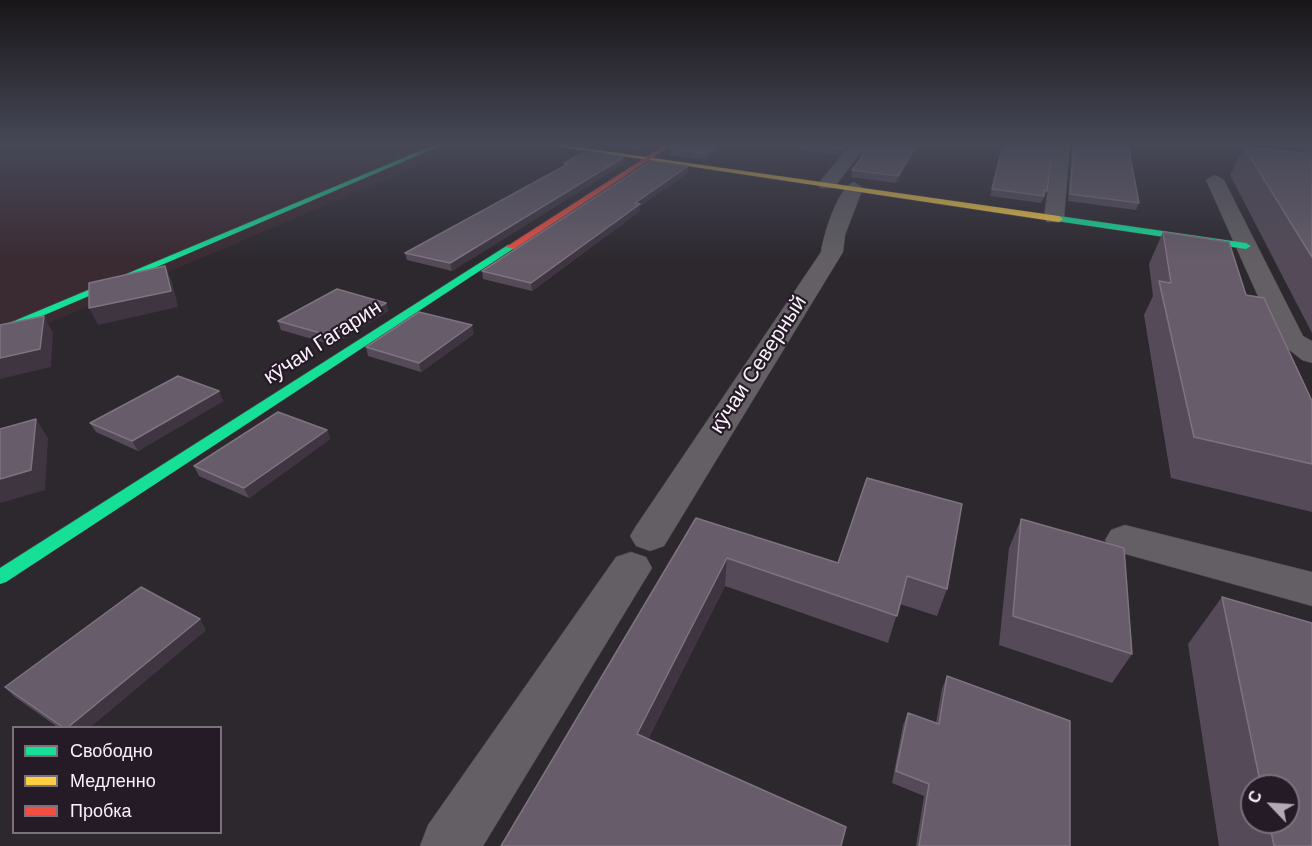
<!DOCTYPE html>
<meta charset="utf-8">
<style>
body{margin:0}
#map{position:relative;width:1312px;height:846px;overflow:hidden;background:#2d282e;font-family:"DM Sans",sans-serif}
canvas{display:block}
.legend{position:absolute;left:12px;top:726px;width:210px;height:108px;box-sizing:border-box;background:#251b27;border:2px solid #7a717b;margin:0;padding:8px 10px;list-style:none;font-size:18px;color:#f9f2fa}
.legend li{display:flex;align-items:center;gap:12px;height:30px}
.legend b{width:30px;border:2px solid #7a717b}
.north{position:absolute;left:1240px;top:774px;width:60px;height:60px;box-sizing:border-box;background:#251b27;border:2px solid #7a717b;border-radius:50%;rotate:295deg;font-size:16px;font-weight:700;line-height:24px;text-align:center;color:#f9f2fa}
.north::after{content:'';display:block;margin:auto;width:21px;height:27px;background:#b2abb3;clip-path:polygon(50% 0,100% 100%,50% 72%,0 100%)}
</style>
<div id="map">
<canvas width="1312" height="846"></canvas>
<ul class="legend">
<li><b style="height:8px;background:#16e098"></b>Свободно</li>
<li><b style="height:8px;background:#ffcf43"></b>Медленно</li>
<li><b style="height:8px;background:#f24e42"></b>Пробка</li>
</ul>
<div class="north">С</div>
</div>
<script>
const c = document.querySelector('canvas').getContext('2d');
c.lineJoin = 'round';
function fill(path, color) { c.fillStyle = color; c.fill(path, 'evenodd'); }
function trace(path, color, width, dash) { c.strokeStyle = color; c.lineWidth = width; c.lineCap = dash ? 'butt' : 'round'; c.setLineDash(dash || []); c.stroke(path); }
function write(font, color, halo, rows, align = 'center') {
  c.font = font + ' "DM Sans",sans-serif'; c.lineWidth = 4.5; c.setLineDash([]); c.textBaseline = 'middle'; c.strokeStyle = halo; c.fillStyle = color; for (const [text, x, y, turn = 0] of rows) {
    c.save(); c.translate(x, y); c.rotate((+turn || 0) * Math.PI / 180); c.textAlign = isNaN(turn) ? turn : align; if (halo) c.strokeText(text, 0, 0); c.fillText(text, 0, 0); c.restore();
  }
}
fill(new Path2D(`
 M0,145H467L0,344Z`), '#3a2a32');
const street = new Path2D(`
 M850,145H866L834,188H820L818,184Z
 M1054,145H1070L1064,218L1061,222H1047L1044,218Z
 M1301,145H1312V153L1306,151Z
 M1215,175L1224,180L1303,336L1312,341V363L1302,360L1278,341L1206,180Z
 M854,182L863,188L845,235L843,252L664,546L650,551L636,546L630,536L636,526L821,252C823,236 838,186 854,182Z
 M1125,525L1312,572V606L1111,550L1105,540L1111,530Z
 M631,552L646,557L652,568L483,846H420L428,825L616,557Z`);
const fast = new Path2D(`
 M434,145H442L0,334V327Z
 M1059,216L1246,243L1251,246L1246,249L1056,221L1055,219Z
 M508,245L516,247L6,582L0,584V568Z`);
const slow = new Path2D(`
 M548,145H562L1059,216L1063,219L1059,222Z`);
const jam = new Path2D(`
 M665,145H672L514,249L506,247Z`);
trace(street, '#474347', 1);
trace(fast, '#474347', 1);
trace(slow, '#474347', 1);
trace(jam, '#474347', 1);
fill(street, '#635f64');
fill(fast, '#16e098');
fill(slow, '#ffcf43');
fill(jam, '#f24e42');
fill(new Path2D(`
 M609,145H655L644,151L609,146Z
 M728,145L706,160L669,155V148Z
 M792,145H848L839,155L792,149Z
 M918,145L896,183L851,177L852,170L861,158H859L860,152Z
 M1003,145L1047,191L1041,203L990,196Z
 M1072,145H1128L1139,203L1136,210L1068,201Z
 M1244,147L1312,154V333L1230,175Z
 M624,157L625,163L452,271L407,260L405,253L564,166V163Z
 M688,166V173L640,206V211L532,291L483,279L482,271Z
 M1163,232L1246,295L1312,401V512L1171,478L1144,315L1153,296L1149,264Z
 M386,303L388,311L333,345L281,330L278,321Z
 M474,334L421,372L368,356L366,347Z
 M219,391L223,401L138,451L96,432L90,423Z
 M327,430L330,439L249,498L199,476L194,466Z
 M962,504L947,589L937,616L900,604L888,643L725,586L648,739L501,846L696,518L838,563Z
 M1021,519L1132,654L1112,683L999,645L1009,548Z
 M1222,597L1312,846H1219L1188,644ZM1252,786H1288V822H1252Z
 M206,630L89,728H59L15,697L5,687Z
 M947,676L1070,846H916L924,796L892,783L903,725L908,713L936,723L942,689Z`), '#554b58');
fill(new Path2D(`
 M643,145H655L644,151Z
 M720,145H728L706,160L707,154Z
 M844,145H848L839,155L840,149Z
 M916,145H918L896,183L898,176Z
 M624,157L625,163L452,271L450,263Z
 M688,166V173L640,206V211L532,291L531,283L635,203Z
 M165,266L172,281L178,307L98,325L89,308Z
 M386,303L388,311L333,345L331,336Z
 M44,316L53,333L51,367L0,379V358Z
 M472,325L474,334L421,372L419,363Z
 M219,391L223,401L138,451L132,441Z
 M36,419L48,438L45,490L0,503V479Z
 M327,430L330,439L249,498L244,488Z
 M727,558L725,586L638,760L637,734Z
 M200,619L206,630L89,728H67Z`), '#3e3540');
const building = new Path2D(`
 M673,145H720L707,154L669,148Z
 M805,145H844L840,149Z
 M866,145H916L898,176L852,170L866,152H860Z
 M1003,145H1053L1047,191L1044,190V196L992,189Z
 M1074,145H1128L1139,203L1070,194Z
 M1244,147L1312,154V257Z
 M587,151L624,157L450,263L405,253L568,164L564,163Z
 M651,161L688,166L635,203L640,204L531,283L482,271Z
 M1163,232L1229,242L1246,295L1264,298L1312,401V464L1194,437L1159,281L1171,283Z
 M165,266L171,291L89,308V283Z
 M337,289L386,303L331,336L278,321Z
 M419,312L472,325L419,363L366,347Z
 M44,316L40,349L0,358V325Z
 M178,376L219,391L132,441L90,423Z
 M278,412L327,430L244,488L194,466Z
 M36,419L31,470L0,479V429Z
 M867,478L962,504L947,589L907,576L897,616L727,558L637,734L846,827L841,846H501L696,518L838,563Z
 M1021,519L1124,548L1132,654L1013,616Z
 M141,587L200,619L67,728H64L5,687Z
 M1222,597L1312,623V846H1274L1269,822H1288V786H1261Z
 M947,676L1070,721V846H919L929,784L896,771L908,713L939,724Z`);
fill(building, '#675d6a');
trace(building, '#7e7480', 1.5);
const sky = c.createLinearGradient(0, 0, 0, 263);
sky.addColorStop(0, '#191619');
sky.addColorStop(0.55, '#464857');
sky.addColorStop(1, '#46485700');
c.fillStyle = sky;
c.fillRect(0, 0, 1312, 263);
write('21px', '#f9f2fa', '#251b27', [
 ["кӯчаи Гагарин",323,343,-33],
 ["кӯчаи Северный",759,365,-57]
]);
</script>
